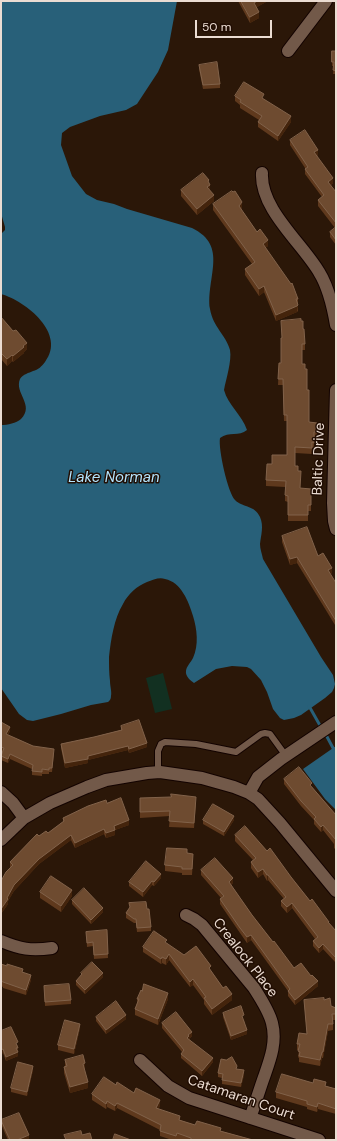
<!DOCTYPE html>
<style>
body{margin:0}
#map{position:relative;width:337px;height:1141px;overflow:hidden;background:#2b1708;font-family:"DM Sans",sans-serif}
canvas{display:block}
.frame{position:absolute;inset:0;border:2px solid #ebdcd2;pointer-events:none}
.scale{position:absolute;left:195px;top:20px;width:77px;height:18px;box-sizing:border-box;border:2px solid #ebdcd2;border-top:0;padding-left:5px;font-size:12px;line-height:14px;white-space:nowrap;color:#ebdcd2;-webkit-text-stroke:3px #210d02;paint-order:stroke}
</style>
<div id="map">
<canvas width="337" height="1141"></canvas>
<div class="frame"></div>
<div class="scale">50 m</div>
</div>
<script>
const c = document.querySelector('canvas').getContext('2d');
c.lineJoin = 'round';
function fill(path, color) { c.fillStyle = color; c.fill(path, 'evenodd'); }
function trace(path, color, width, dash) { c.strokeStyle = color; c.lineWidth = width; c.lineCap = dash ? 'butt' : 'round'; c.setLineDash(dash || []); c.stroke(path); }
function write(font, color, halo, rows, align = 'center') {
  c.font = font + ' "DM Sans",sans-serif'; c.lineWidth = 3; c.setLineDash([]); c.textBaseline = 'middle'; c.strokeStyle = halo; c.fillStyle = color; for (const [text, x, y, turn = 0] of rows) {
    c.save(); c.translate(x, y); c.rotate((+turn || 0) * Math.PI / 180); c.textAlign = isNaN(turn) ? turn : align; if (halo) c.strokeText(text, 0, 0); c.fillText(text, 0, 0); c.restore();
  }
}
fill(new Path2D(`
 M163,673L172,709L155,713L146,678Z`), '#123021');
fill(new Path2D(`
 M1,1H177L168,50L158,72L137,104L126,110L100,116L70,127L62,133L61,145L72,176L86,194L97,200L114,204L127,209L192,228C229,246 206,277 210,309C213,327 226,335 230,350C232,361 226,379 224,390C228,405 242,415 247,430C239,437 229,431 220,438C218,449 228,493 235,500C243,508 255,505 260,517C264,526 261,535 260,544C260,549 262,554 263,559L321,657L333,675L335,684L334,688L332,692L325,698L301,715L294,718L284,720L280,718L273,709L267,692L261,680L251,669L247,667L232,666L216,669L194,683C191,681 185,676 186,671C186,667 191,662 193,658C199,645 197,629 193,616C189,602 181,582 165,579C159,577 153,580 147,582C137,586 128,594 123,604C114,619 111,639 109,657C109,665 109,673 110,681C110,686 112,692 111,696C111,699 110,700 108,702L91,705L61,714L33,721L27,720L19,714L1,688V425C8,425 16,423 21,419C35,405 14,393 20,379C23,374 29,373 33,371C38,370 42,366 45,362C67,334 26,301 1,294V234L5,230V227L1,213Z
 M336,746V810L325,799L303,769Z`), '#286079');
trace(new Path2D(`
 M309,706L322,729
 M325,733L333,748L336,750`), '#286079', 3);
const lane = new Path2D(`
 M158,772V751L161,744L165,742L196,744L236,752L261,734L265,733L270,734L286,756`);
const street = new Path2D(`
 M288,51L326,1
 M262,173C260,209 302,243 319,272C329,288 333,307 336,325
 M336,390L333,503L334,521L336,529
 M1,792L13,803L24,818
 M249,793L258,777L281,759L336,722
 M1,840L24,818L50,803L87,787L106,780L147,773L160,772L202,778L234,787L249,793L258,799L280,823L336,891
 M186,915L194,919L202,925L254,988C261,999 269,1011 272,1023C277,1042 270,1060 264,1077C259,1091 255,1105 250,1118
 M1,941C20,949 31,951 52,948
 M140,1060L168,1086L189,1098L319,1140`);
trace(lane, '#130300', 8);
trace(street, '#130300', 14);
trace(lane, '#725949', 6);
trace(street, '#725949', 12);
fill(new Path2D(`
 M238,1H266V2L257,7L259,18L250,23Z
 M332,51H336V74H333L334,66H332Z
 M199,65L220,84V88L203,89L199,69Z
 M235,96L264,99L291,122L278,141L258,127V122L259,120L240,108V105L235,101Z
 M290,140L318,155L317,156L333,183L331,185L336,192V245L330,237V232L335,228L318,206V200L322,197L305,174V168L290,145Z
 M209,183L210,191L214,201L197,215L181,196V190Z
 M213,204L242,208L241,209L257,232L268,246L265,248L298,299V311L297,312L276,321L264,292L259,296L245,275V269L252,264L213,210Z
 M1,317L27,349L24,352V353L13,362L12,361L7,366L1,359Z
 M301,321L305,344V350H302V364L305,369L309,422L317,423V438H314V449L312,448V454L295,453V466L298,471L300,488L311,489V511H308V521H288V502L285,501V487L266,486V480L272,464L287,455V421H284L283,385H278L279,363H281V338H282Z
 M282,536L318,556L332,573L330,574L336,583V630L335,628V625L297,563L290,565L282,542Z
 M1,722L10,731L8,735L33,746L54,753L52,772H49V774H42V776L32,775V769L10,759L8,763L1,760V755L3,752L1,751Z
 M121,726L147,747L129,753L128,750L88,760V763L65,768L61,748V744L94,737L121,730Z
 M284,779L312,787L336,815V850L334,848V844L323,830L321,832L314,824V820L301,806L284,784Z
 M140,798L196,802L194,828L169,827L170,816L140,818Z
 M107,803L129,825L115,830V835L106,838L104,834L75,848L71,840L39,864L14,891L8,901V904L1,914L11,867H10V862L39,836L48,833L63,822V818Z
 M203,820H234L224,836L203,824Z
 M235,835L291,877L310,901L336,931V963L323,949L319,953L313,946V941L315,939L292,908L287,913L281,906V901L284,899L268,880L267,881L263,874L258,878L251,868V862L253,860L235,841Z
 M187,853L193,860L192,875H182V873L165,871V865Z
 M201,870L233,883L231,885L252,915L273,942L294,968L318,986L295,1005L288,996V991L251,940L247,943L240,933L220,904V899L221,898L201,875Z
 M161,878L154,886L152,885L143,897L129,886V882Z
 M40,892L72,896L61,912L40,898Z
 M72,900L103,912L91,924L72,904Z
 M147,909L151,927V931L137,932L136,923H134L126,918V913Z
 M107,930L108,958L94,959L93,946L87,947L86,932Z
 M167,944L184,955L211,971L232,1000L212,1015L204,1004V1000L193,985L190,987L169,960L166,965L162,963L161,964L143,952V947Z
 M1,964L23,972L31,980L26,995L3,988V987L1,986Z
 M81,973L103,977L85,994L76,985V981L81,976Z
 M44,986L71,1000V1004L45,1006Z
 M137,999H168L158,1025L135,1015V1009L137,1003Z
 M304,1000H324L331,1006L336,1008V1020H333V1030L328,1031L323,1058H322L320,1066L299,1062V1058L298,1057L299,1050H297V1044L307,1034Z
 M223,1013L244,1020L247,1034L231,1040L223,1017Z
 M96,1017L126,1019L106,1034L96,1021Z
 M162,1023L192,1036L189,1039L213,1062L202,1076L181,1058V1054L182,1052L162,1028Z
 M80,1028L74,1054L58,1050V1045Z
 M1,1031L18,1046V1056L6,1061L3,1053L1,1054Z
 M65,1060L85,1069L84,1070L88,1088L70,1093L64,1073V1067L65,1066Z
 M237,1069L244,1075L241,1087L222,1084V1078L218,1077V1073Z
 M33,1070L27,1096L11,1092V1088Z
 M313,1083L326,1086L336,1089V1114L318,1109L317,1112L307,1109V1107L276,1098V1092Z
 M116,1085L134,1093L160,1106L158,1109L180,1120L195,1125L221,1131L253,1140H181L177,1139L176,1140H172L160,1136V1130L117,1108L115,1111L107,1107L106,1109L92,1100V1094Z
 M1,1120L29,1139L27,1140H8L1,1124Z`), '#5f391d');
fill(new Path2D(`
 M257,1H266V2L254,9V3Z
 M259,12V18L250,23V17Z
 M291,116V122L278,141V136Z
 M318,150V155L314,157V152Z
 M333,178V183L328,187V182Z
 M209,180V186L210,185V191L207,193L208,181Z
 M214,195V201L197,215V209Z
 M242,202V208L239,212V206Z
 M268,240V246L263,250V244Z
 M264,286V292L259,296V289Z
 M298,305L297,312L276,321V315Z
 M27,343V349L24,352V353L13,362V356Z
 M12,355V361L7,366V359Z
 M297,557V563L290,565V559Z
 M332,568V573L328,576V570Z
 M10,727V731L6,738V734Z
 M147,743V747L129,753V749Z
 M128,746V750L88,760V763L65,768V763L88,756Z
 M10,754V759L8,763V759Z
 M234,816V820L224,836V832Z
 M129,820V825L115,830V835L106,838V833L114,826Z
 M323,825V830L321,832V827Z
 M104,829V834L75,848V843Z
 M71,835V840L39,864L14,891L8,901V904L1,914V909L14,885L39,859Z
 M263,869V874L258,878V872Z
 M161,874V878L154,886V882Z
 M267,875H268V880L267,881Z
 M233,878V883L229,887V882Z
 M152,881V885L143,897V892Z
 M72,890V896L61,912V906Z
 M292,903V908L287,913V907Z
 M103,908V912L91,924V920Z
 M251,935V940L247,943V937Z
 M323,944V949L319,953V948Z
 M169,954V960L166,965V959Z
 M162,957V963L161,964V959Z
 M103,973V977L85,994V990Z
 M31,975V980L26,995V990Z
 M193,979V985L190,987V982Z
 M318,981V986L295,1005V1000Z
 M168,993V999L158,1025V1019Z
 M232,994V1000L212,1015V1009Z
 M126,1015V1019L106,1034V1030Z
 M80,1024V1028L74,1054V1049Z
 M328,1024V1031L323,1058V1052Z
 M247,1030V1034L231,1040V1036Z
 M192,1032V1036L189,1039L187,1042L188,1035Z
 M16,1048H18V1056L6,1061V1057Z
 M3,1049V1053L1,1054V1050Z
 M322,1052V1058L320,1066V1060Z
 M213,1058V1062L202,1076V1071Z
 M85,1063V1069L83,1070V1064Z
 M33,1066V1070L27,1096V1092Z
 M244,1070V1075L241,1087V1083Z
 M88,1082V1088L70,1093V1087Z
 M160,1100V1106L156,1114V1108Z
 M107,1101V1107L106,1109V1104Z
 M117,1103V1108L115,1111V1106Z
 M318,1103V1109L317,1112V1107Z
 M29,1135V1139L27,1140H17Z`), '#44240c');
const building = new Path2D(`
 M241,1H257L254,3L259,12L250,17Z
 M332,51H336V71L333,70L334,62H332Z
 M217,62L220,84L203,85L199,65Z
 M244,82L264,94L262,98L291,116L278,136L258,122L262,116L240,102L241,100L235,96Z
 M305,130L318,150L314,152L333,178L328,182L336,192V223L318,200L324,195L305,169L308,167L290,140Z
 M203,173L209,180L208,181L210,185L207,187L214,195L197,209L181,190Z
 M232,191L233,192L235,191L242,202L239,206L257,232L260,229L268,240L263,244L291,284L292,283L298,299H296L298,305L297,306L276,315L264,286L259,289L245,269L255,262L213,204Z
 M336,227V240L330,232Z
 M1,317L13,331L16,330L27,343L23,346L24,347L13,356L12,355L7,359L1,353Z
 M301,319V321H303V329H304L305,344H302V364H305V369H307V390H309V422L317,423V432H314V443L312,442V448L295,447V466H298V471H301L300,488L311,489V505H308V515H288V496L285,495L286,481L266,480L267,464H272V455H287V415H284L283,379H278L279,363H281V338H282L281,321Z
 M307,527L318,556L323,553L332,568L328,570L336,583V621L297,557L290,559L282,536Z
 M139,720L147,743L129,749L128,746L88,756V759L65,763L61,744L94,737L122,730L121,726Z
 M1,722L10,727L6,734L33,746L54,749L52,768H49V770L42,769V772L32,771L33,765L10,754L8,759L1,756L4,748L1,747Z
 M299,767L312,783L310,785L336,815V840L323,825L321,827L314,819L316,817L301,801L284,779Z
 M171,794L196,797L194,823L169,821L170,811L140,812V798L171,797Z
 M121,798L129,820L114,826L115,830L106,833L104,829L75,843L71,835L39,859L14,885L7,898L8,899L1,909V881L6,872L13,865L10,862L37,834L39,836L46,831L48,833L64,821L63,818L88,806L106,800L107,803Z
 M213,804L234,816L224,832L203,820Z
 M245,826L267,851L270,848L291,877L310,901L312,899L329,922H328L336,931V958L323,944L319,948L313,941L318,937L292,903L287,907L281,901L286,897L268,875H267L263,869L258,872L251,862L256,858L235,835Z
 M167,848L187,849V853L193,854L192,869H182V867L165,865Z
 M215,858L233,878L229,882L252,915L273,942L274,941L294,968L301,963L311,976L312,975L318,981L295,1000L288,991L290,989L251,935L247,937L240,928L220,899L224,896L201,870Z
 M146,861L161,874L154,882L152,881L143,892L129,882Z
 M51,876L72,890L61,906L40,892Z
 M84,888L103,908L91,920L72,900Z
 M146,902L147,909H149L151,927L137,928L136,919H134L126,913L130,907L129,903Z
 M107,930L108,954L94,955L93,942L87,943L86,932Z
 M154,931L167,940L165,942L184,955L196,946L211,966L209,968L223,988L226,986L232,994L212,1009L204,998L206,997L193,979L190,982L169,954L166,959L162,957L161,959L143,947Z
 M92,962L103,973L85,990L76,981L82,974L81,973Z
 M1,964L7,966V964L23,969L22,972L31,975L26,990L3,982L1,981Z
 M69,984L71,1000L45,1002L44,986Z
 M144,984L168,993L158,1019L135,1009L139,999H137L141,990L142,991Z
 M324,998V1000L330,998L331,1006L336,1008V1014H332L333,1024H328L323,1052H322L320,1060L299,1056L300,1052L298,1051L300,1044H297L299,1033L307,1034L304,1000Z
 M116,1001L126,1015L106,1030L96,1017Z
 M241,1006L244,1015L242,1016L247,1030L231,1036L223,1013Z
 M176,1012L192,1032L188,1035L189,1036L187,1038L213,1058L202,1071L181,1054L184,1050L162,1023Z
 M65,1020L80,1024L74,1049L58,1045Z
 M11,1027L18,1042L16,1043L18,1048H16L18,1052L6,1057L3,1049L1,1050V1031Z
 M83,1055L85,1063L83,1064L88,1082L70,1087L64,1067L67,1066L65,1060Z
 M232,1057L237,1066L236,1069L244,1070L241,1083L222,1080L223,1074L218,1073L221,1059L226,1060Z
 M18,1062L33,1066L27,1092L11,1088Z
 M282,1074L313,1083L314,1079L326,1082L325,1086L336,1089V1109L318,1103L317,1107L307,1104V1101L276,1092Z
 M104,1077L116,1085L117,1082L134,1093L136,1088L160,1100L156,1108L180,1116L179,1120L195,1125L197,1121L221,1128L220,1131L253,1140H191V1138L177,1133L176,1136L160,1131L161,1125L117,1103L115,1106L107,1101L106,1104L92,1094Z
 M19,1113L29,1135L17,1140H10L1,1120Z
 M81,1131L82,1135L90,1133L92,1140H66L64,1135Z
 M115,1134L131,1140H113Z`);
fill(building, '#6e4b30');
trace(building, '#81624a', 1);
write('14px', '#ebdcd2', '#210d02', [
 ["Baltic Drive",319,459,-88],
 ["Crealock Place",245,958,52],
 ["Catamaran Court",241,1098,19]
]);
write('italic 15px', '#b4e4fd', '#210d02', [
 ["Lake Norman",114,478]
]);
</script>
